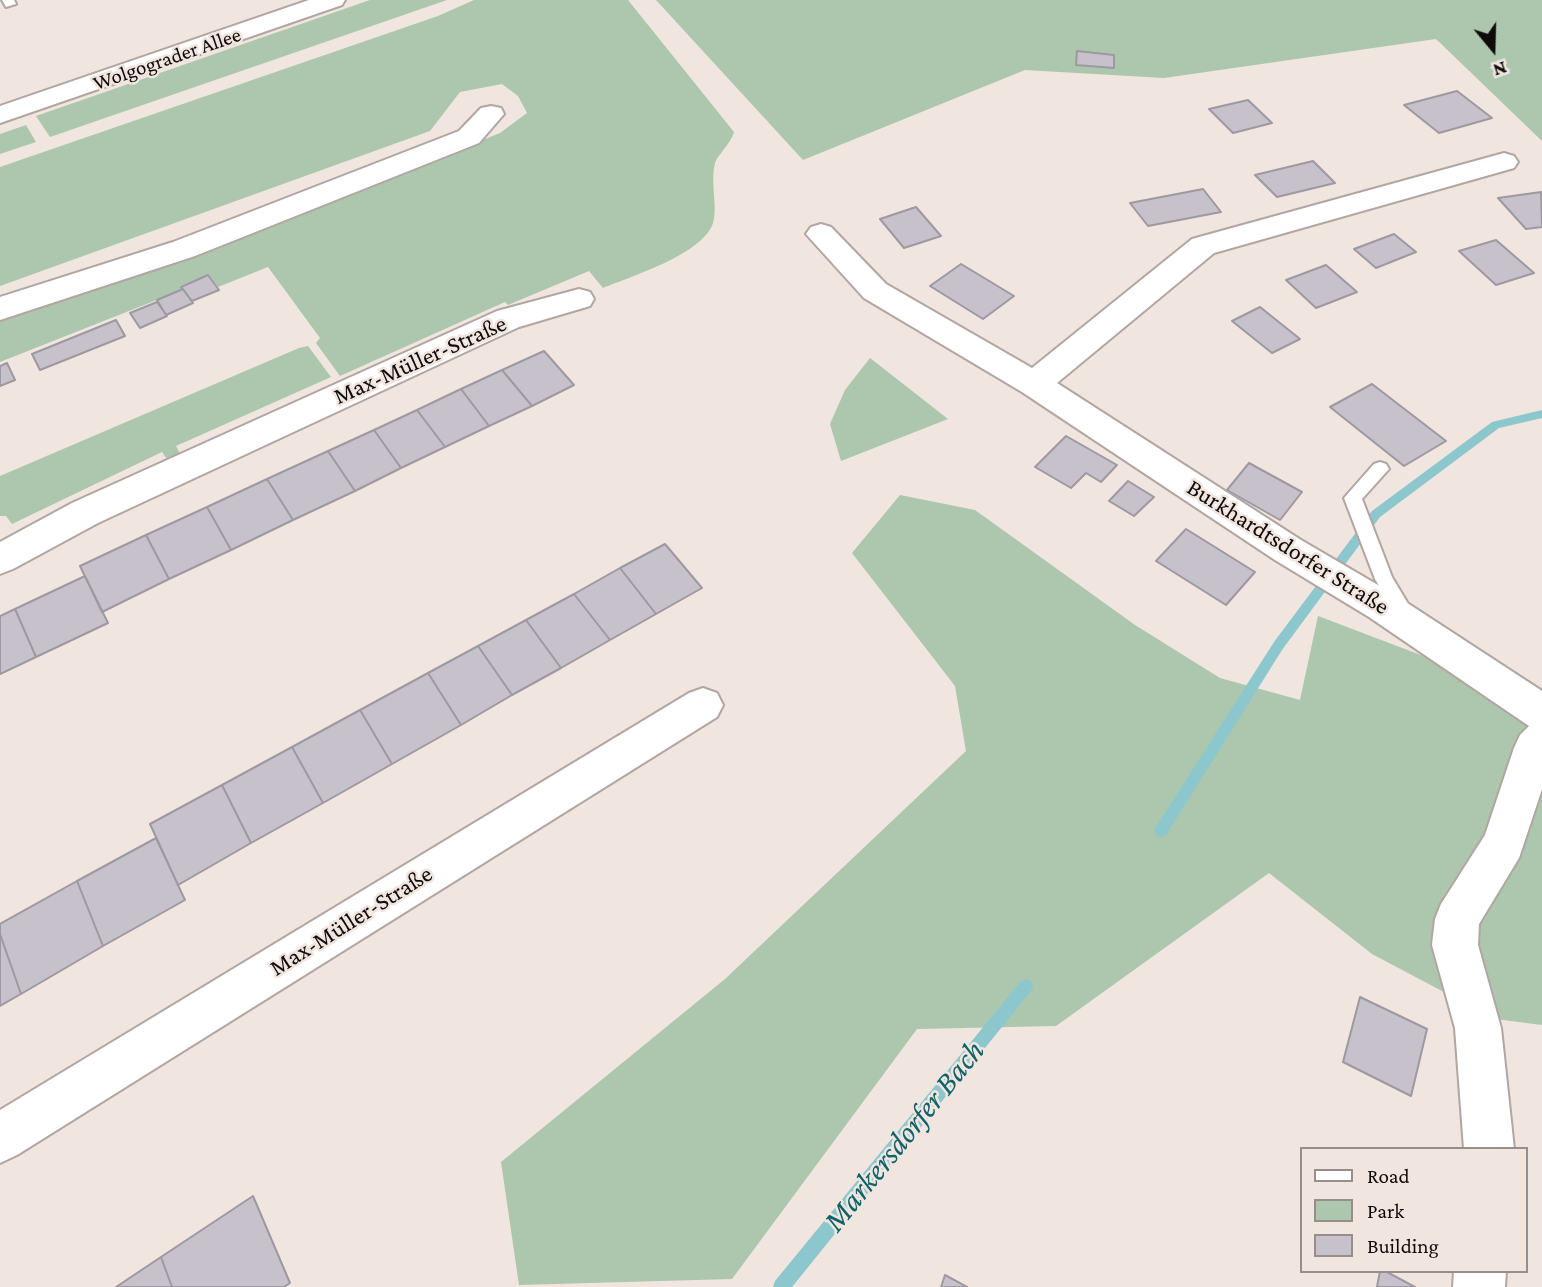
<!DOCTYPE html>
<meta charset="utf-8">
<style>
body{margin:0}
#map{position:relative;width:1542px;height:1287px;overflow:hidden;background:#f0e5df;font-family:"Crimson Pro",serif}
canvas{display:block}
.legend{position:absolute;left:1300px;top:1147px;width:228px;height:126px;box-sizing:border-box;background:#f0e5df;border:2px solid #968e8a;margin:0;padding:9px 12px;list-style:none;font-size:21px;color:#0f0b0a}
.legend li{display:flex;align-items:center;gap:14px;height:35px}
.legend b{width:35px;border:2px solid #968e8a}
.north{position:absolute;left:1458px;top:14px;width:70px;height:70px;-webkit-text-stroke:5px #f0e5df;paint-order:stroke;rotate:161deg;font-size:19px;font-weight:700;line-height:28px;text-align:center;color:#0f0b0a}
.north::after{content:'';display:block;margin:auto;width:24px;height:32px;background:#0f0b0a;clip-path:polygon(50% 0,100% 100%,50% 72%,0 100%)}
</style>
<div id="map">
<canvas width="1542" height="1287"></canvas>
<ul class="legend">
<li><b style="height:9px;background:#fff"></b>Road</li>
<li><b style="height:19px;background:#acc7ad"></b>Park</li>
<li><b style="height:19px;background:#c7c1cb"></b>Building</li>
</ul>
<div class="north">N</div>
</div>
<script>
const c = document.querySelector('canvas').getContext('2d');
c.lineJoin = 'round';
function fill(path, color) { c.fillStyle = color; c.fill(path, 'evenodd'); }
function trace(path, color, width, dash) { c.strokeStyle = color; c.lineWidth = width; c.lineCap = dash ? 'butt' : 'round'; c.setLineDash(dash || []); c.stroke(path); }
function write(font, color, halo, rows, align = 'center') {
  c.font = font + ' "Crimson Pro",serif'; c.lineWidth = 5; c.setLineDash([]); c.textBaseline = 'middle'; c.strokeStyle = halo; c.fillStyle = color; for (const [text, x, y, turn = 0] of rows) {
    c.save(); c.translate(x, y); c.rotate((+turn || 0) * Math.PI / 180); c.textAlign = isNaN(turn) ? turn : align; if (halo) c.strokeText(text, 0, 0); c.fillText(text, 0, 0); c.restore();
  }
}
fill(new Path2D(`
 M370,0H447L50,137L36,116Z
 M474,0H628L734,132C730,145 718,154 715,163C710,183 718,206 713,223C703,254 632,276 603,288L589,271L508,305L505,302L340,376L316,343L320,338L268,267L218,287L209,275L180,286L182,290L0,362V321L59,297L273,224L500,133L527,113L518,96L502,84L460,92L430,131L0,286V167L438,16Z
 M656,0H1542V141L1436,39L1164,78L1025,70L803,160Z
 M26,125L36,142L0,154V134Z
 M308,346L331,377L176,446L183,459L171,465L162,452L12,524L6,516H0V476L299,348Z
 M870,358L948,419L841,461L830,424L845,390Z
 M900,495L975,510L1135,625L1220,678L1300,700L1318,616L1455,668L1542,707V1025L1495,1019L1372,954L1269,873L1056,1026L917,1029L732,1279L519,1285L501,1162L725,979L966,751L955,686L852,553Z`), '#acc7ad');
fill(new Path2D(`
 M1542,410V418L1499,428L1380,517L1282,650L1166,835L1161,837L1156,835L1154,831L1156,827L1274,642L1372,511L1492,422Z
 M1026,979L1031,981L1033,986L1031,991L792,1287H773L775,1281L1021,981Z`), '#8bc7cd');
const building = new Path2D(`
 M1077,51L1114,55V68L1076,65Z
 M1457,91L1492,118L1439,133L1404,105Z
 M1248,100L1272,123L1233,133L1209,109Z
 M1313,161L1335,183L1277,197L1255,175Z
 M1203,189L1221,212L1148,226L1130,203Z
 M1541,192L1542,227L1526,229L1498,198Z
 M916,207L941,236L904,248L880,219Z
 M1394,234L1416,252L1376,268L1354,249Z
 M1496,240L1534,273L1496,285L1459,251Z
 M961,264L1014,296L983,319L930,286Z
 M1326,265L1357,292L1316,308L1286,280Z
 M208,275L219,290L192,301L181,287Z
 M183,289L193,303L166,315L157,300Z
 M157,302L167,316L140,328L130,313Z
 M1260,307L1300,339L1272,353L1232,321Z
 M116,320L125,336L40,370L32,354Z
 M544,351L574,385L532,406L502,370Z
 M7,363L15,380L0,386V366Z
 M502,370L532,406L489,426L461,389Z
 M1372,384L1446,441L1404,466L1330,407Z
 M461,389L489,426L445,447L417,410Z
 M417,410L445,447L401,468L374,430Z
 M374,430L401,468L355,491L328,451Z
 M1066,436L1117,465L1101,482L1086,473L1071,488L1035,467Z
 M328,451L355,491L293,520L267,479Z
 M1249,463L1302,492L1280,520L1227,490Z
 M267,479L293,520L231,550L207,507Z
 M1128,481L1154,497L1134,516L1109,501Z
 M207,507L231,550L169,579L146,535Z
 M1186,529L1255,572L1226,605L1156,561Z
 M146,535L169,579L102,612L80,566Z
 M665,544L702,588L656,614L620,568Z
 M620,568L656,614L610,640L574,594Z
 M85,576L108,623L36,657L15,609Z
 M574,594L610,640L561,668L526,620Z
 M15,609L36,657L0,674V616Z
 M526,620L561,668L512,695L478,646Z
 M478,646L512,695L461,725L428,673Z
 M428,673L461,725L392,764L360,710Z
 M360,710L392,764L323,803L292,747Z
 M292,747L323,803L251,843L222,785Z
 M222,785L251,843L178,885L150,824Z
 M156,838L185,900L103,946L77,881Z
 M77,881L103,946L21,994L0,934V924Z
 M0,934L21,994L0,1006Z
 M1360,997L1427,1029L1411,1096L1343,1062Z
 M253,1196L290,1283L284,1287H172L161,1257Z
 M161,1257L172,1287H116Z
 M1380,1271H1385L1415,1287H1377Z
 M945,1275L967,1287H941Z`);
fill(building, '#c7c1cb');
trace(building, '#9e98a1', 2);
const lane = new Path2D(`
 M2,0H14L16,4L6,7Z
 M1380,462L1386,464L1389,469L1362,499L1392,577L1416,617L1414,623L1407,625L1400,623L1375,579L1344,498L1374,464Z`);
const street = new Path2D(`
 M491,106L501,108L504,114L479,143L195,256L0,320V297L173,242L459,131L481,108Z
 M1504,153L1514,156L1518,162L1514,168L1214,253L1057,383L1301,540L1395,595L1542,691V789L1519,858L1479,924L1478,945L1501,1028L1514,1149H1464L1455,1028L1432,945L1435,919L1441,904L1485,835L1514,748L1520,735L1529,726L1369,617L1275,560L1022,392L864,298L806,234L811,227L821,224L831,227L886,284L1032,368L1192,239Z
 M579,289L590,292L594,299L590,306L519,327L98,523L13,569L0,574V542L72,503L497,311Z
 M703,688L717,693L723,705L717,717L17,1155L0,1163V1110L689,693Z
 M1454,1271H1506L1505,1287H1453Z`);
const secondary = new Path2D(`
 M309,0H345L342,5L0,123V106Z`);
trace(lane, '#b1a6a1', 4);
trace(street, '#b1a6a1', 4);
trace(secondary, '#b1a6a1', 4);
fill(lane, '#fff');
fill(street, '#fff');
fill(secondary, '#fff');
write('21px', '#0f0b0a', '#f0e5df', [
 ["Wolgograder Allee",167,59,-19]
]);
write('24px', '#0f0b0a', '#f0e5df', [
 ["Max-Müller-Straße",420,360,-24],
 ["Burkhardtsdorfer Straße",1288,547,32],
 ["Max-Müller-Straße",351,921,-32]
]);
write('italic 32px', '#10636a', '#f0e5df', [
 ["Markersdorfer Bach",904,1136,-51]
]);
</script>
